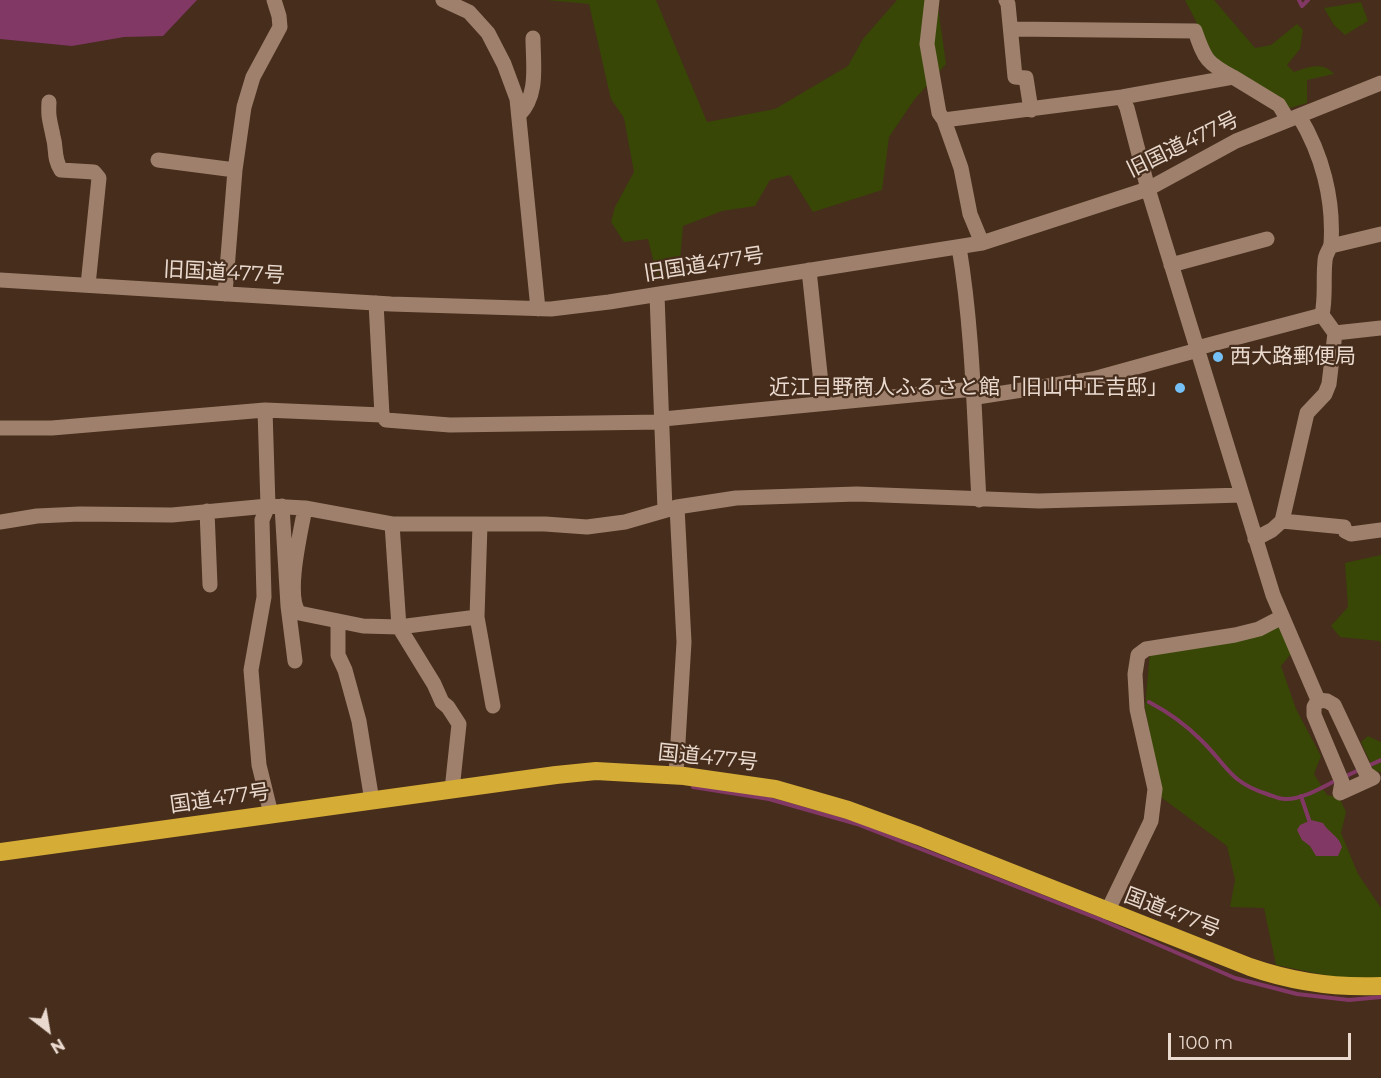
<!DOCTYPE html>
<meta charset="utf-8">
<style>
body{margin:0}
#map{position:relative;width:1381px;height:1078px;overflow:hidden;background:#462d1c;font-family:Montserrat,sans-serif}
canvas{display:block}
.north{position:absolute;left:18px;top:1000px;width:60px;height:60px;-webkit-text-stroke:4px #462d1c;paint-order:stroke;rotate:149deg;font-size:16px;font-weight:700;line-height:24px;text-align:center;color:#e9d9ce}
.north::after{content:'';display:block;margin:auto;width:21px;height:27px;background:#e9d9ce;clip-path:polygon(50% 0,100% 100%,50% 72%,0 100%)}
.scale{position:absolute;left:1168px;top:1033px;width:183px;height:27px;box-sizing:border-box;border:3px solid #e9d9ce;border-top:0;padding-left:8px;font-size:18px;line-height:21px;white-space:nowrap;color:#e9d9ce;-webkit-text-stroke:4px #462d1c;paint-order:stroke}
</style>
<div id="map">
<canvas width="1381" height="1078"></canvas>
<div class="north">N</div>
<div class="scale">100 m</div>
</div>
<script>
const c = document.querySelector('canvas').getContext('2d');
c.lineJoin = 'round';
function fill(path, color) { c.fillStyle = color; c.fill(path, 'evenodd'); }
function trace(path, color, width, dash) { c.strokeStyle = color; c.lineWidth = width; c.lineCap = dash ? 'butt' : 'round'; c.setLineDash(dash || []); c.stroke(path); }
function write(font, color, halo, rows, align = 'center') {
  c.font = font + ' Montserrat,"Noto Sans JP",sans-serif'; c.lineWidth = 4.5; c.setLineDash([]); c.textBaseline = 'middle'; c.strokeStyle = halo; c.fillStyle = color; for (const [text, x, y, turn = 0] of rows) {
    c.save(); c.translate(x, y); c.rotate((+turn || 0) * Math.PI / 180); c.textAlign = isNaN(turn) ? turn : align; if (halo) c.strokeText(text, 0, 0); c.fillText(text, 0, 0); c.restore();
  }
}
fill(new Path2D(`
 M547,0H656L707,122L775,109L848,66L863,39L897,0H937L946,64L914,100L889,137L882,190L813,212L790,175L770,180L755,206L722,211L683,226L679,272L657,275L648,239L624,242L611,222L615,207L634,172L624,118L611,99L589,4Z
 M1185,0H1214L1255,48L1271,45L1297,24L1303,30L1300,49L1287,65L1294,72C1308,67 1323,61 1334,74L1307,80V103L1290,108L1265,90L1219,66Z
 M1361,2L1368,21L1345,35L1334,25L1324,8Z
 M1381,555V644L1380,641L1340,637L1331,626L1348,607L1345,563Z
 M1280,624L1291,654L1281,666L1296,709L1321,756L1314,774L1327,795L1339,797L1346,812L1341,833L1358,874L1381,908V978L1344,979L1276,965L1264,908L1230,907L1235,880L1227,846L1162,798L1145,707L1150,652Z
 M1368,736L1381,742V772L1374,771L1361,742Z`), '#384706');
fill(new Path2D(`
 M0,0H197L163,36L124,37L72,46L0,39Z
 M1311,820L1323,823C1329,833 1339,836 1342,847L1338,856H1316L1310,846L1302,840L1297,830L1300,825Z`), '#813865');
trace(new Path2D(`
 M1299,0L1302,6L1308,0
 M1149,702C1168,712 1185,724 1201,740C1227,765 1229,782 1267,794C1273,796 1279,799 1285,799C1302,800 1322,787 1337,780
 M1368,766L1381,760
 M1344,777L1361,769
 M693,787L769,799L857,824L1099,919L1235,978L1297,994L1349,1000L1381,997
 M1301,796L1309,820`), '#813865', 4);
trace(new Path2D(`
 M443,0L469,12L488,33L504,64L517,99L538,309
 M932,0L927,44L939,113L944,120
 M1006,0L1008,4L1015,77L1026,78L1031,110
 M1011,29L1195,31C1205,60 1207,63 1233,77
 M1122,97L1127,108L1148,189L1273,595L1318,700
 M49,102C48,119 50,120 53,136C57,150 53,157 61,170L94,172L99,178L88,285
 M519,115C539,95 533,64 533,38
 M1299,116C1322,154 1334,199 1331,244C1330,250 1325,254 1325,261C1323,280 1326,295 1322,315
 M158,160L235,170
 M982,243L970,214L961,168L944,120L1122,97L1233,77L1279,105L1288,120
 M1331,246L1381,234
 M959,247C973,331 974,415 979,500
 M1171,265L1267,239
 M809,270L823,402
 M0,280L391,304L551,309L609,302L982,243L1148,189L1236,141L1381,83
 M225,294L235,170L244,107L253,77L280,27L279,16L274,0
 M657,295L665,510
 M376,303L382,415
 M1335,333L1381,328
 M1197,348L1322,315
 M974,392L977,397L1093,379L1198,350
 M265,410L268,506L262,520L264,597L251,670L259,765L271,814
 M663,419L974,389
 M0,428H52L265,410L382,415L386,420L450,425L663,422
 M282,506L288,606L295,661
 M305,508C301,531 285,595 299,613L363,626L399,627L477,617
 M207,511L210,585
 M1282,521L1344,527L1345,531L1351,534L1381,530
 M0,522L37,516L80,514L172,515L268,506L305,508L392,524H545L587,527L625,522L677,507L736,498L857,494L1039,501L1242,495
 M392,524L399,627L434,684L442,702L448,707L459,724L452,790
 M480,525L477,617L493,706
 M1255,539L1272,530L1282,521L1307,413L1325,394L1329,384L1335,333L1322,315
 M338,621V655L345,670L359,721L372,801
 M1318,700L1314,707V715L1342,782L1340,793L1373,778
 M1318,700L1327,701L1334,705L1366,773L1373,778
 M676,775L684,642L677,507
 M1107,912L1151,821L1155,789L1137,709L1135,674L1138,655L1146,649L1235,635L1259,629L1282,617`), '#9e806d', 15);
trace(new Path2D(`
 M0,852L556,775L596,771L684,776L775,789L848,810L919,836L1250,967C1293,982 1336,988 1381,986`), '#d5ac36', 18);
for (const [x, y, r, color] of [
 [1218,357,6,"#75c0f6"],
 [1180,388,6,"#75c0f6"]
]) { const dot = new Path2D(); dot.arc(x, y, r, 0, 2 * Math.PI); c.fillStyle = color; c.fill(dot); trace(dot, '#462d1c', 2); }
write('21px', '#e9d9ce', '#462d1c', [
 ["旧国道477号",1183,145,-26],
 ["旧国道477号",704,265,-9],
 ["旧国道477号",224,273,3],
 ["国道477号",708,758,6],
 ["国道477号",220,799,-8],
 ["国道477号",1172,913,21]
]);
write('21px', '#e9d9ce', '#462d1c', [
 ["西大路郵便局",1230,357],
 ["近江日野商人ふるさと館「旧山中正吉邸」",1168,388,"right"]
], 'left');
</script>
